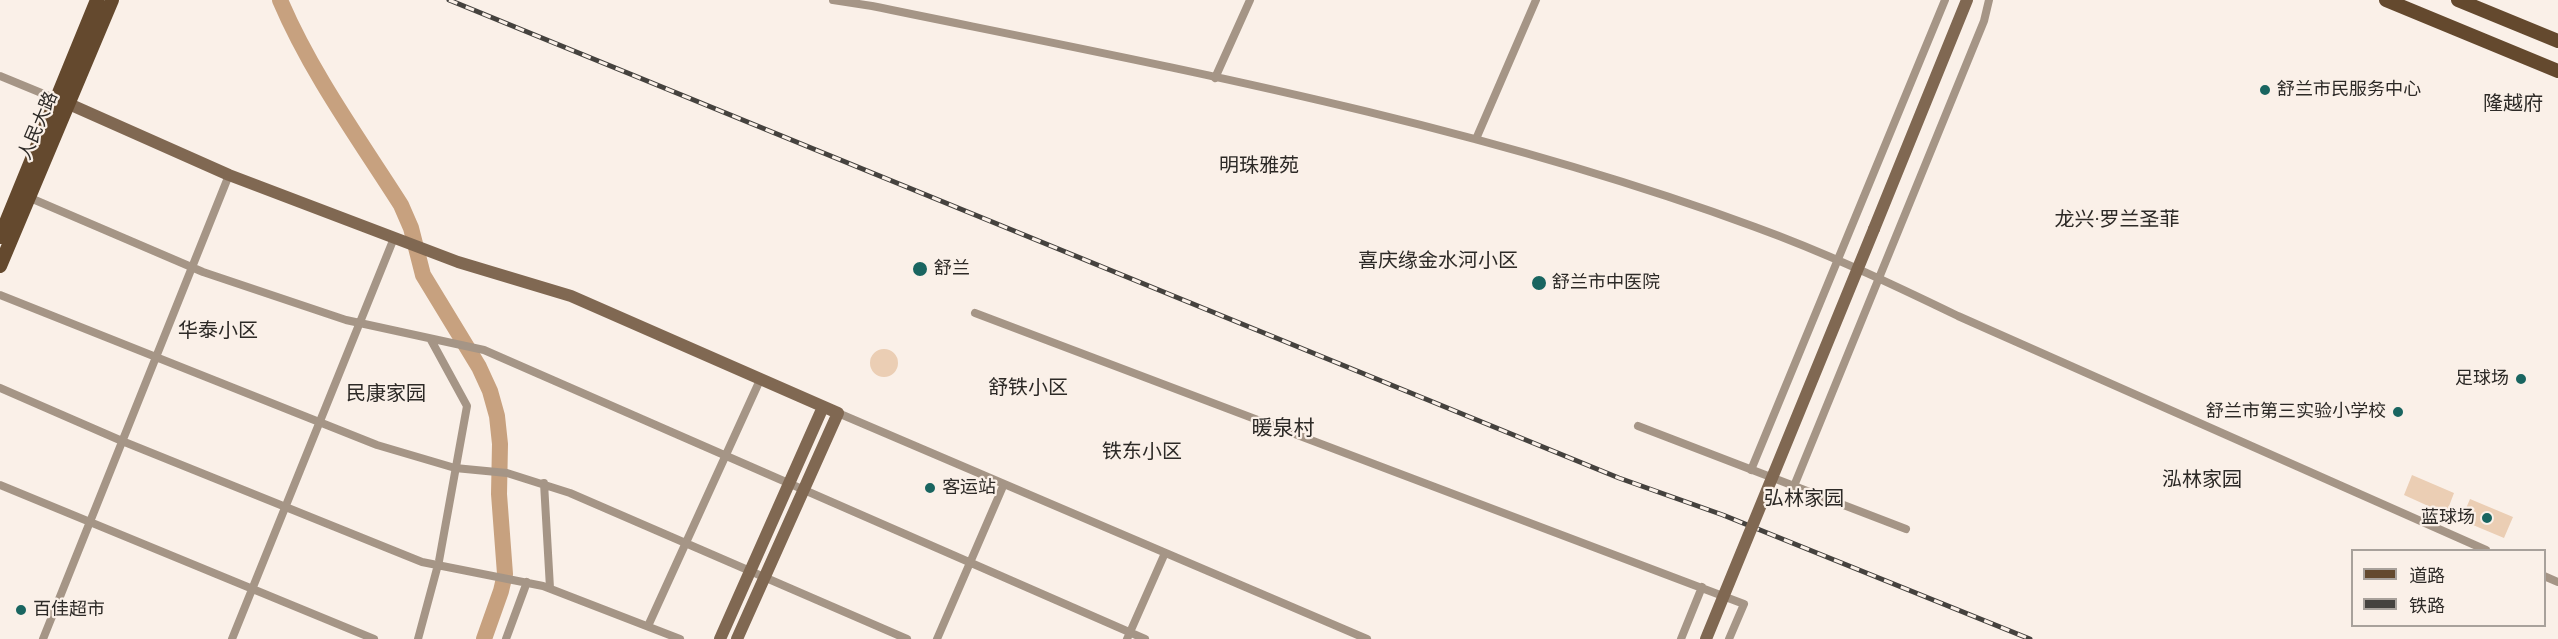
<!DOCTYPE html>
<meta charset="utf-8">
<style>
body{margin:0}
#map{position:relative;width:2558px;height:639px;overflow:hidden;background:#faf0e8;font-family:Roboto,"Noto Sans SC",sans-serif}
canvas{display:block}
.legend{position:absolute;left:2351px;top:549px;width:195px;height:78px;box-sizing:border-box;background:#faf0e8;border:2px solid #a8a19b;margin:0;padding:8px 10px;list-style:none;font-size:18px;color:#2d2a27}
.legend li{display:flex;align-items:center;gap:12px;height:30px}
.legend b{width:30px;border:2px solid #a8a19b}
</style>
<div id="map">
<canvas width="2558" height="639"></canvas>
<ul class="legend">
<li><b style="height:8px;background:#64492e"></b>道路</li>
<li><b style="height:8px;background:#45423e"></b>铁路</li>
</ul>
</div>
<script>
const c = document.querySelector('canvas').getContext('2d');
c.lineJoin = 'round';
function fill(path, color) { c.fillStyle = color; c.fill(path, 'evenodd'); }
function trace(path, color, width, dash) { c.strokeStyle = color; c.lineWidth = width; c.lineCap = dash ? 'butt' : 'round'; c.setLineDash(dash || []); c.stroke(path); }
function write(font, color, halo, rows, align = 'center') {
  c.font = font + ' Roboto,"Noto Sans SC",sans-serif'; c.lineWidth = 4.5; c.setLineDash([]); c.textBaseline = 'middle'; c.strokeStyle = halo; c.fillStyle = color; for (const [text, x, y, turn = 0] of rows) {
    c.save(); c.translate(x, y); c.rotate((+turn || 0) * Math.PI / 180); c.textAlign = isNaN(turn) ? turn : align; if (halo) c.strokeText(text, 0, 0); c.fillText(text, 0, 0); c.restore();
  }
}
fill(new Path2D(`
 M870 363a14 14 0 1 1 28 0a14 14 0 1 1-28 0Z
 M2412,475L2454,493L2446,514L2404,495Z
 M2470,499L2513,517L2504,538L2461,520Z`), '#ebceb4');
trace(new Path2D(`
 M280,0C311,73 359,139 401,205L411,228L423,275L479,367L490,391L497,416L500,444L499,494L505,574L501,591L484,639`), '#c7a17f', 16);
trace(new Path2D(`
 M833,0L872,6C1169,67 1470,122 1755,227C1824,252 1892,284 1958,316L2486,550
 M0,76L56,99
 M1215,78L1250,0
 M1476,139L1536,0
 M28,197L203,272L346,320L484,350L1145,639
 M0,295L377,445L455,468L507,473L570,493L907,639
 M975,313L1744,604L1729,639
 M0,388L122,441L422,562L543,586L680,639
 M838,413L1367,639
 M1638,426L1906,529
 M1751,470L1945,0
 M544,483L550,588
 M0,485L374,639
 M1794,486L1984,21L1989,0
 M2544,576L2558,582
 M648,626L760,380
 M43,639L229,175
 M232,639L394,238
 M418,639L439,561L467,406L431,340
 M506,639L527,582
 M937,639L1004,484
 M1127,639L1165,553
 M1681,639L1702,587`), '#a59586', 8);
trace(new Path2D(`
 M60,100L229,175L458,262L571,296L838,413L737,639
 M1874,229L1967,0
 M720,639L823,407`), '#806852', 12);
trace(new Path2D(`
 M2386,0L2558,71
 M2458,0L2558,41
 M0,237L97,0
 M0,266L112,0`), '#64492e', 14);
const rail = new Path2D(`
 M449,0L1619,478L1723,515L2030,639`);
trace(rail, '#45423e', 5);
trace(rail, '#faf0e8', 3, [9]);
trace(new Path2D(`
 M1706,639L1874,229`), '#806852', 12);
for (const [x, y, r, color] of [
 [2265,90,6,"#196560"],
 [920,269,8,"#196560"],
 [1539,283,8,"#196560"],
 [2521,379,6,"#196560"],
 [2398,412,6,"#196560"],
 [930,488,6,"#196560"],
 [2487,518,6,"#196560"],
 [21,610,6,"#196560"]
]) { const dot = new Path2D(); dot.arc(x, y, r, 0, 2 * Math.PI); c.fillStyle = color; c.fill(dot); trace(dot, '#faf0e8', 2); }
write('18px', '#2d2a27', '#faf0e8', [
 ["舒兰市民服务中心",2277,90],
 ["舒兰",934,269],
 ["舒兰市中医院",1552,283],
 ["足球场",2509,379,"right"],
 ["舒兰市第三实验小学校",2386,412,"right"],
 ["客运站",942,488],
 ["蓝球场",2475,518,"right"],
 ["百佳超市",33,610]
], 'left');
write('18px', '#2d2a27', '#faf0e8', [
 ["人民大路",39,126,-67]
]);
write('20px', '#2d2a27', '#faf0e8', [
 ["隆越府",2513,105],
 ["明珠雅苑",1259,167],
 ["龙兴·罗兰圣菲",2117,221],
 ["喜庆缘金水河小区",1438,262],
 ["华泰小区",218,332],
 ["舒铁小区",1028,389],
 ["民康家园",386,395],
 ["铁东小区",1142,453],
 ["泓林家园",2202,481],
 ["弘林家园",1804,500]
]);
write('21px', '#2d2a27', '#faf0e8', [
 ["暖泉村",1283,430]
]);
</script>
